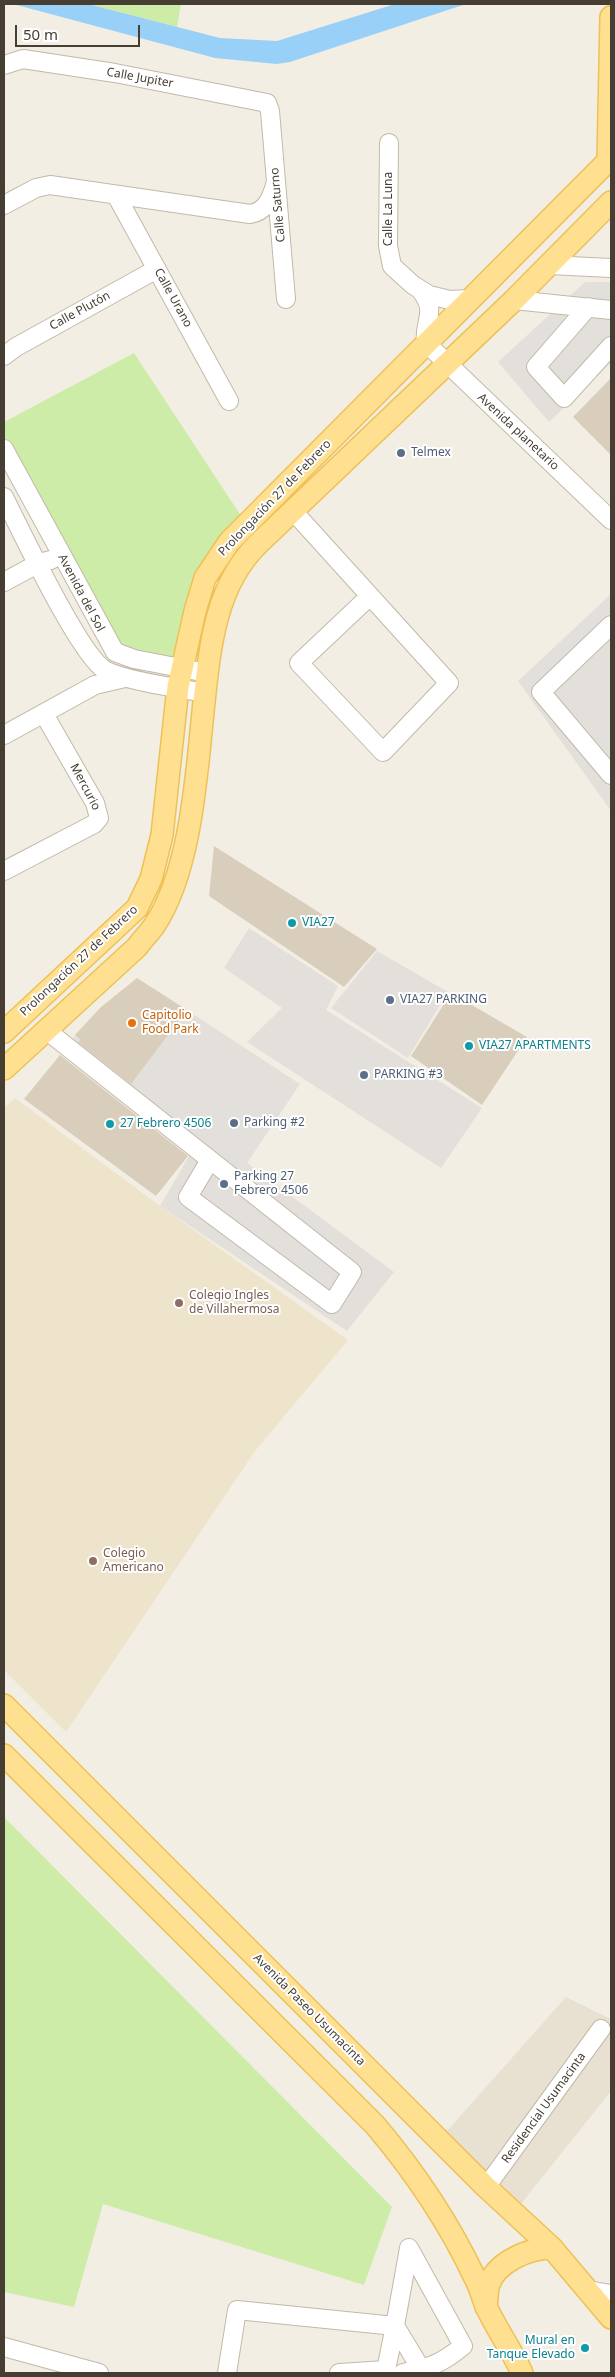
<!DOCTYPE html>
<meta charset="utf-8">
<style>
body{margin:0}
#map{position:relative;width:615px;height:2377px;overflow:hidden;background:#f3eee3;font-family:"Noto Sans",sans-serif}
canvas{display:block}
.frame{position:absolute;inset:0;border:5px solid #463e33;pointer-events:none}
.scale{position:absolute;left:15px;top:25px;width:125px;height:22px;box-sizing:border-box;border:2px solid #463e33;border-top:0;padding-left:6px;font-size:15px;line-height:18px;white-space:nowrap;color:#463e33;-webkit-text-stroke:4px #fff;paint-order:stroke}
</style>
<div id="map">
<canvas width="615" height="2377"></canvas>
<div class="frame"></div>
<div class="scale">50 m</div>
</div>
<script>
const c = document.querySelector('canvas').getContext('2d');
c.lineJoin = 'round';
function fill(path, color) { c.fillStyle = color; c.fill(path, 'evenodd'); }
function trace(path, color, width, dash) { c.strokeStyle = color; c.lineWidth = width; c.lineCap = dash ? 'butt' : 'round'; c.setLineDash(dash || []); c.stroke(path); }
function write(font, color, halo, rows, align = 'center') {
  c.font = font + ' "Noto Sans",sans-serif'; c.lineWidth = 4; c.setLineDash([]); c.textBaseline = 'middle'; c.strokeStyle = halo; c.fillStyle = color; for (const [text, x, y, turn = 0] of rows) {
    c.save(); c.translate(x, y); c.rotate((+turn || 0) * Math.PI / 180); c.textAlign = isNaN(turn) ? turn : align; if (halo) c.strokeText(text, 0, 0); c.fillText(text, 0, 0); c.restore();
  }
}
fill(new Path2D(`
 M566,1997L611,2019V2091L513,2214L439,2140Z`), '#e8e1d1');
fill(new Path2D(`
 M15,1098L160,1206L348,1340L255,1451L66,1732L4,1670V1108Z`), '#eee4cb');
fill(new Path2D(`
 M88,4H181L177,27Z
 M134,353L247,525L229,542L182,668L119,655L4,449V422Z
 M4,1817L392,2207L364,2285L103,2204L74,2307L4,2292Z`), '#cdeca8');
fill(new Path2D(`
 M585,282H611V363L549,422L498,362Z
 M611,594V811L518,681Z
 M249,928L338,986L326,1010L482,1108L441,1168L247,1042L282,1008L224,968Z
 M377,951L448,992L408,1058L331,1008Z
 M187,1010L300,1084L247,1163L394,1272L347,1331L160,1206L193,1149L67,1049L75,1035L134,1079Z`), '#e3e0dc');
fill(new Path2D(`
 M13,4H88L220,38L277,41L395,4H466L290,62L277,64L215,58Z`), '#99d0f7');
fill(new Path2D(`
 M611,378V455L573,417Z
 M214,846L377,949L344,987L209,896Z
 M137,978L187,1010L131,1084L78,1042L81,1040L75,1035L101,1007Z
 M451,993L527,1037L482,1105L411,1056Z
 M60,1055L188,1156L156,1196L24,1099Z`), '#d9cdbb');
const minor = new Path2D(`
 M4,65L23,59L115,73L267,103L270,111L286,299
 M389,143L388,246L392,266L413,285L429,295L450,300L469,299
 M116,195L229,401
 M4,205L36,188L50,185L250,214C265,212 271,199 275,185
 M549,265L611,268
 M421,291C438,313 423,321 426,343L611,520
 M514,300L611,310
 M588,307L536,367L564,398L611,346
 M4,356L16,347L157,269
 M4,449L115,652L134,659L207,673
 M4,497C20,529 80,656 105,670C125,681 180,688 205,693
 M293,511L449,683L383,752L299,663L370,596
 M4,582L39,563L51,560
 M611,625L541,692L611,775
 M4,735L95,685L125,678
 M4,871L94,824L99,818L95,803L44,714
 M46,1030L352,1272L332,1304L188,1197L210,1160
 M486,2187L601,2029
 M588,2290L611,2294
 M4,2347L99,2373
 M227,2373L237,2310L395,2326L386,2370L339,2373
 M403,2373C431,2367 441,2364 463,2346L409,2248L395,2326L421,2369L423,2373`);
const major = new Path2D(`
 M608,161L611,17
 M4,1032L137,908L151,879L162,835L178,687L195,611L205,578L229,542L611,158
 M4,1069L137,947C142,940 149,933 154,926C192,870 197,768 204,702C210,645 216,585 258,544L514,300L611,202
 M4,1705L486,2187L552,2248L611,2318
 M4,1755L375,2125C414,2171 449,2223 475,2278C480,2287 482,2297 486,2306C496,2329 512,2350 522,2373
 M486,2307C487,2301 487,2293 488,2287C495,2262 529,2248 552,2248`);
trace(minor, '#c2b9a8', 20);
trace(major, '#eec156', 24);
trace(minor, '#fff', 18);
trace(major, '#ffe090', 21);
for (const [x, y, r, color] of [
 [401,453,5,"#5c6f8a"],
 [292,923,5,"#0f9aa8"],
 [390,1000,5,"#5c6f8a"],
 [132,1023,5,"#e8710a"],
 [469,1046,5,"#0f9aa8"],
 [364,1075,5,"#5c6f8a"],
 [234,1123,5,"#5c6f8a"],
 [110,1124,5,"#0f9aa8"],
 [224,1184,5,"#5c6f8a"],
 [179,1303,5,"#8d6e63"],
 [93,1561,5,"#8d6e63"],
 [585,2348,5,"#0f9aa8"]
]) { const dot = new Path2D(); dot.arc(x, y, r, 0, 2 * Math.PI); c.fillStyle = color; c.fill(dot); trace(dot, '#fff', 2); }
write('12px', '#463e33', '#fff', [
 ["Calle Jupiter",140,78,10],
 ["Calle Saturno",278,205,-95],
 ["Calle La Luna",389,209,-90],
 ["Calle Urano",173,298,61],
 ["Calle Plutón",80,311,-29],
 ["Avenida planetario",518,432,43],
 ["Prolongación 27 de Febrero",275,498,-46],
 ["Avenida del Sol",81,593,62],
 ["Mercurio",85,787,62],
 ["Prolongación 27 de Febrero",79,961,-43],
 ["Avenida Paseo Usumacinta",309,2010,45],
 ["Residencial Usumacinta",544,2108,-54]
]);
write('12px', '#4e5e75', '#fff', [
 ["Telmex",411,453],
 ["VIA27 PARKING",400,1000],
 ["PARKING #3",374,1075],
 ["Parking #2",244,1123],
 ["Parking 27",234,1177],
 ["Febrero 4506",234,1191]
], 'left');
write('12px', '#0d838f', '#fff', [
 ["VIA27",302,923],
 ["VIA27 APARTMENTS",479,1046],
 ["27 Febrero 4506",120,1124],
 ["Mural en",575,2341,"right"],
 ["Tanque Elevado",575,2355,"right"]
], 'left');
write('12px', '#c56008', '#fff', [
 ["Capitolio",142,1016],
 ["Food Park",142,1030]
], 'left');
write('12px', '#785e54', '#fff', [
 ["Colegio Ingles",189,1296],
 ["de Villahermosa",189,1310],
 ["Colegio",103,1554],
 ["Americano",103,1568]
], 'left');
</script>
